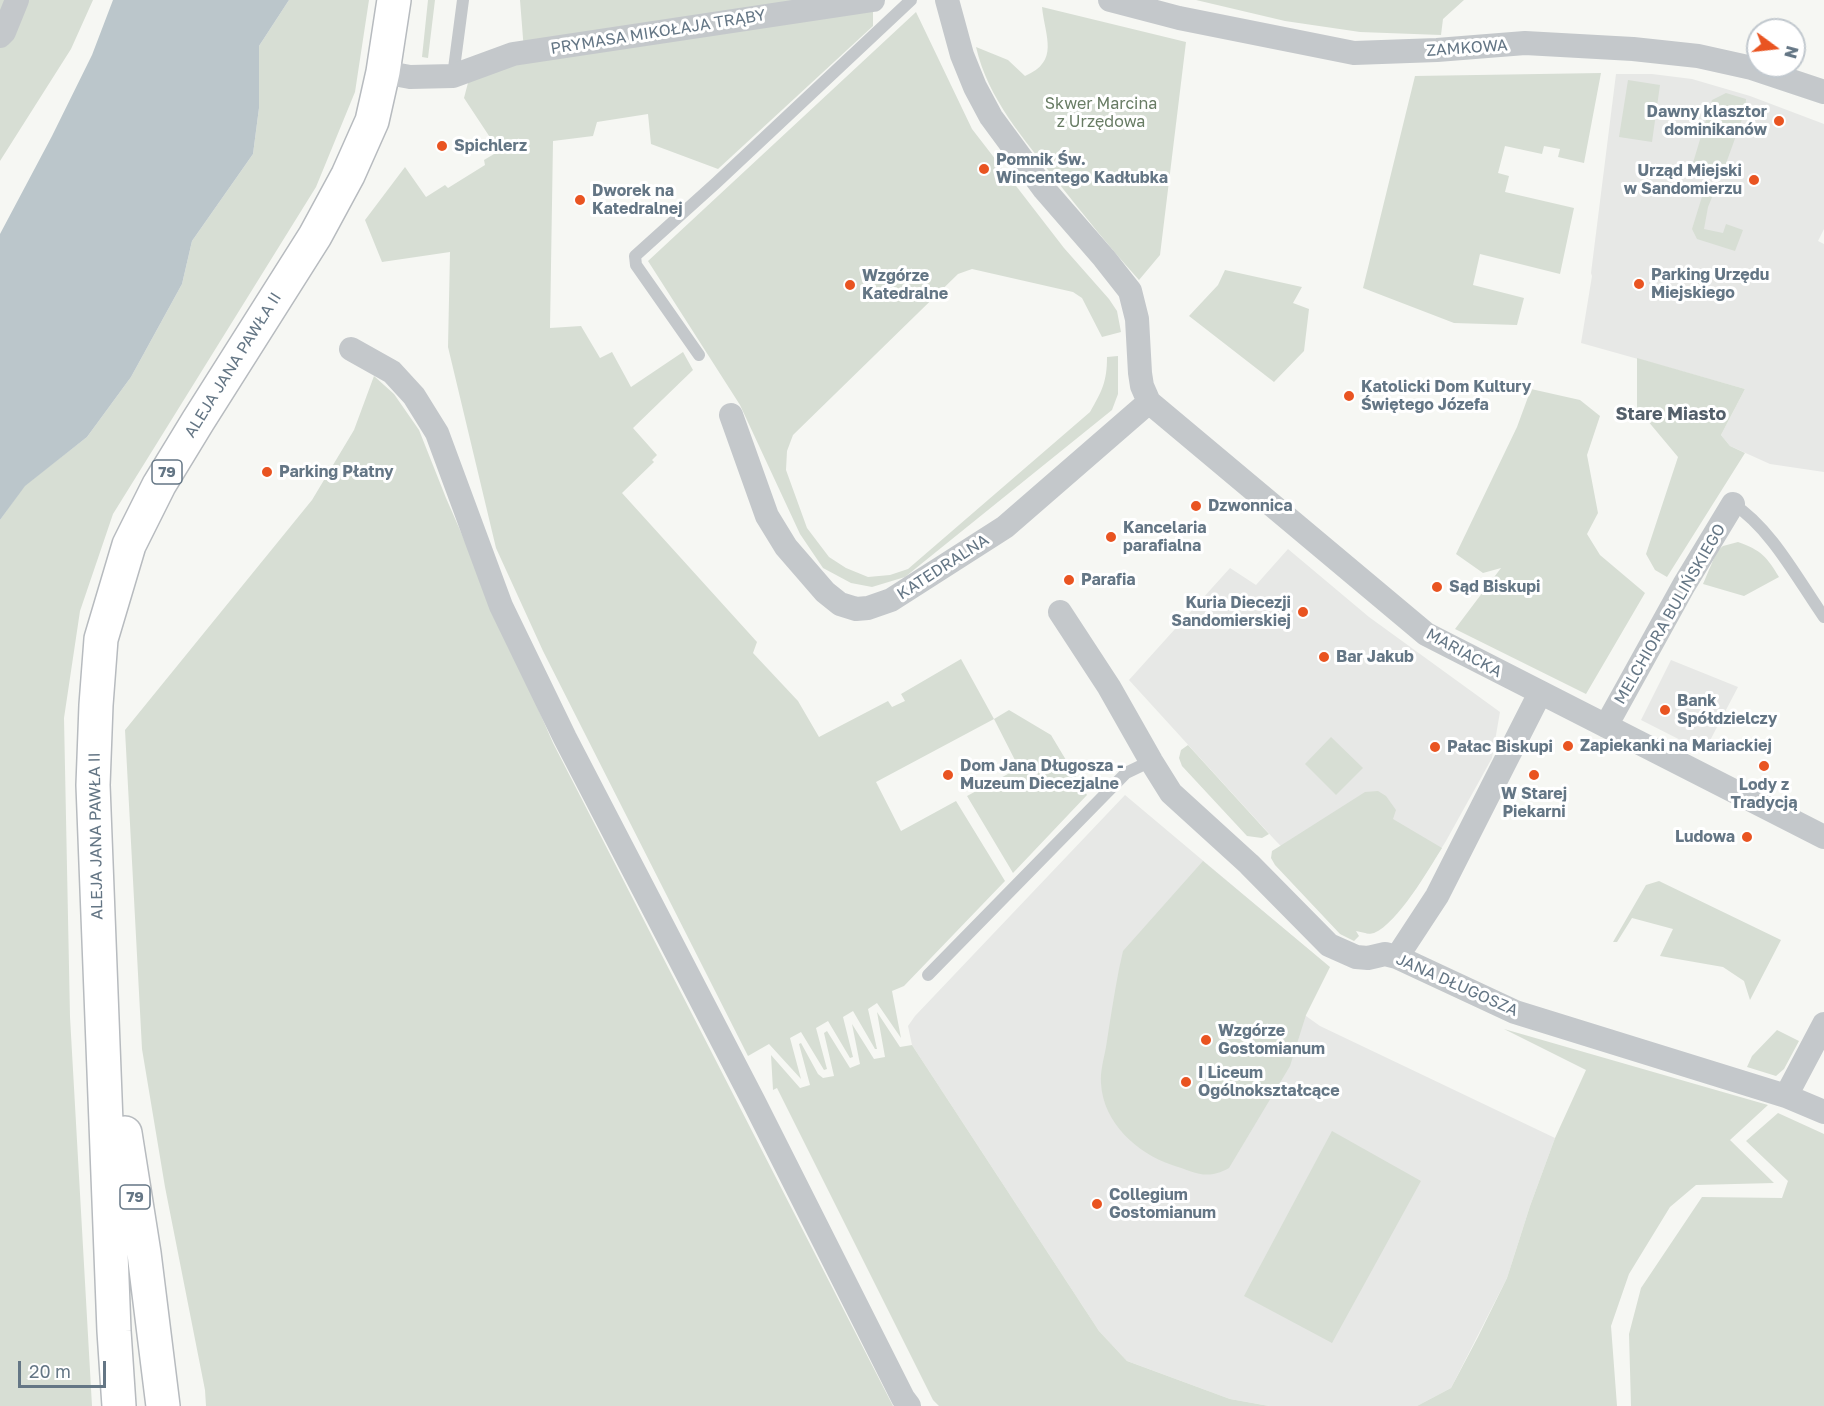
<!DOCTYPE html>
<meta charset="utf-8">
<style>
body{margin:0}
#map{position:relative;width:1824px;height:1406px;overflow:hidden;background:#f6f7f3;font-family:"Golos Text",sans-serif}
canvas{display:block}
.north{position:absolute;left:1746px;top:18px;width:60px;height:60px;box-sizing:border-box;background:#fff;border:2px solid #c1c8ce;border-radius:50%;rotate:105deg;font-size:16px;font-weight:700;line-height:24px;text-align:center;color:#647685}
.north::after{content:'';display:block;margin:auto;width:21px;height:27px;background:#e95421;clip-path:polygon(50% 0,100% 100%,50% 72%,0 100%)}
.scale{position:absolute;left:18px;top:1361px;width:88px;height:27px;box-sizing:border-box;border:3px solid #647685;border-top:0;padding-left:8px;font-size:18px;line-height:21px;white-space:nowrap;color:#647685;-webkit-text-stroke:4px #fff;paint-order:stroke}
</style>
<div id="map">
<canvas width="1824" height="1406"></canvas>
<div class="north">N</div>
<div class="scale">20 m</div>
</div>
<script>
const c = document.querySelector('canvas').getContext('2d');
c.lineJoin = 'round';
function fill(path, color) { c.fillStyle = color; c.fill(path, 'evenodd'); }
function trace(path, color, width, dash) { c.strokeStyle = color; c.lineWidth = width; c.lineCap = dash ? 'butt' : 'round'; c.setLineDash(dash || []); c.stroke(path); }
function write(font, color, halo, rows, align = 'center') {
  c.font = font + ' "Golos Text",sans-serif'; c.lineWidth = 6; c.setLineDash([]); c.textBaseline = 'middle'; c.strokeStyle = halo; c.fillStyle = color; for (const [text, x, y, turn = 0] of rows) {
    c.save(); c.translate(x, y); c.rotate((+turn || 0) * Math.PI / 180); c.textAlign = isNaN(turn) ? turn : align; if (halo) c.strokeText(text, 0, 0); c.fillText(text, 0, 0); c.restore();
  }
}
fill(new Path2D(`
 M1616,74H1652L1692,79L1750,96L1824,124V229L1818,241L1824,244V472L1770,464L1730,446L1721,435L1745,389L1581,343L1592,276L1591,273Z
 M1288,549L1369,617L1500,712L1492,758L1446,841L1416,889L1393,918L1375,932L1367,934L1274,839L1129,680L1230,568L1256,585Z
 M1671,660L1738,687L1704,752L1641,720Z
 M1125,795L1320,959L1292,1006L1320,1026L1555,1138L1530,1206L1507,1278L1451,1388L1417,1406H1269L1230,1399L1127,1361L1099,1331L912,1045L908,1026L915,1016Z`), '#e7e8e6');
fill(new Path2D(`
 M0,0H93L71,49L0,161Z
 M289,0H369L355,92L316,187L113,514L80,611L64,718L70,1017L92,1406H0V520L24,486L87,437L131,377L182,284L192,241L253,154L259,108V46Z
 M428,0H435L428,58L422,57Z
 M520,0H839L524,51Z
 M1196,0H1464L1443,19L1441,35L1360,32L1285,21Z
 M1042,7L1186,42L1160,255L1139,280C1110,248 1083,214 1056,180C1024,139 988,99 976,47L1008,60L1025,76C1060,61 1045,37 1042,7Z
 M873,8V26L718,169L651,144L648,114L597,122L593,136L553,141L550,328L581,326L600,358L612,352L631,387L683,352L693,370L633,428L657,455L652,460L654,462L622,493L757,642L753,653L798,701L819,737L888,701L892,707L905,701L901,694L961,659L994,719L1009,710L1051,735L1087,795L1013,873L967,796L1019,768L994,719L876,782L901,831L956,801L1005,881L904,986L892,991L901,1038L877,1003L868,1009L877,1049H875L853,1011L843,1017L853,1057L850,1058L828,1021L816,1028L827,1069L824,1070L801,1032L790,1038L801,1079L769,1044L748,1056L543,651L496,548L448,347L450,252L382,262L365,220L405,167L426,197L445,185L448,188L485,165L484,160L499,151L464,98L469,79L525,60Z
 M916,12L972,129L1064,248L1109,299L1117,311L1121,332L1102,337L1082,298L1073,292L972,269L958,274L793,435L787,451L786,470L807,528L829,557L846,568L868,577L890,575L908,569L1090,412C1102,391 1107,382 1107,357L1118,356V394L1112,410L905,577L872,587L851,583L823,568L800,534L740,405L648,261Z
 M1601,73L1584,163L1558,157L1560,149L1544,146L1542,154L1505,146L1498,173L1509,176L1505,192L1574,208L1560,274L1480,254L1473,285L1524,298L1517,325L1454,323L1363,288L1415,76Z
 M1628,80L1660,85L1652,142L1619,137Z
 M1726,93L1746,99L1745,111L1720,180L1695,172L1692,166L1712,100Z
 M1705,187L1715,190L1708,207L1704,229L1723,233L1726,224L1743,230L1735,251L1697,239L1692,229Z
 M1225,270L1302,287L1293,303L1309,309L1304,351L1274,382L1189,316L1218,285Z
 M1637,358L1745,389L1721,435L1730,446L1745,453L1667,577L1655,570L1646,554L1678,457L1637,408Z
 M374,376L394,394L419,430L446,498L553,743L893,1406H206L205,1390L165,1187L142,1049L125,730L312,500L354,430Z
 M1531,389L1580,400L1600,416L1587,455L1598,513L1587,534L1600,555L1645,593L1586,694L1455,629L1501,568L1483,573L1456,554L1517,427Z
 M1738,542C1761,550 1767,557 1779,577L1744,596L1703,584L1717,551L1723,546Z
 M1331,737L1363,768L1336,795L1305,764Z
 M1188,745L1269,834L1262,838L1247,836L1182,766L1179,758L1181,750Z
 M1378,791L1386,796L1396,810L1393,819L1442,848C1428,870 1398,923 1374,933C1368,935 1362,932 1356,931L1359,936L1354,941L1340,934L1275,865L1271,858L1272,851L1280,846L1365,792Z
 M1203,861L1330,967L1306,1015L1290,1066L1229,1168C1206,1181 1195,1172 1172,1165C1137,1153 1103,1123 1101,1083C1100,1072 1104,1058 1106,1047C1110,1021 1114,995 1119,969L1123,951Z
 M1659,881L1781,940L1750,1000L1744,981L1723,967L1660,956L1673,929L1632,918L1617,942H1613L1646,885Z
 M877,1012L900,1047L912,1045L1099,1331L1127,1361L1230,1399L1269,1406H939L933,1400L777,1088L773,1090L771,1055L800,1088L810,1085L799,1044L801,1043L818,1074L823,1078L834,1076L824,1033L827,1031L850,1068L860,1064L852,1024L874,1059L885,1057Z
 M1504,1029L1768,1105L1730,1140L1774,1183L1696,1185L1670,1207L1629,1274L1611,1326L1617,1406H1417L1451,1388L1478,1337L1507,1278L1530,1206L1555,1138L1586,1070Z
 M1777,1030L1799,1041L1784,1069L1776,1076L1747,1067L1752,1056Z
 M1778,1113L1824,1134V1406H1631L1629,1334L1641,1288L1702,1197L1782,1198L1788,1181L1746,1141Z
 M1332,1131L1421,1181L1332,1343L1244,1296Z`), '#d7ded4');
fill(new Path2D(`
 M113,0H289L259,46V108L253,154L192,241L182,284L131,377L87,437L25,486L0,520V234L52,136L92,55Z`), '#bbc6cb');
const primary = new Path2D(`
 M125,1133L144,1253L163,1406
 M119,1406L114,1331L93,785L96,705L101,639L129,545L159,485L198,421L315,236L348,175L372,121L383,72L394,0`);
trace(primary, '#b7bbbf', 36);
trace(new Path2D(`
 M453,76L463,0
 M699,355L636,265L635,256L716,183L911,0
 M1733,504C1771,528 1798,580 1824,617
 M928,975L1126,773L1151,761`), '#c4c8cb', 12);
trace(new Path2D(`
 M947,0L962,55L975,87L991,117L1044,189L1104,258L1130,291L1137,319L1140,373L1142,386L1149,402L1426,634L1824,837
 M1110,0L1179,18L1354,53L1437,50L1525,43L1633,49L1698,56L1752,68L1824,92
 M0,36L4,32L17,0
 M383,72L410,77L453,76L513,54L873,0
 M351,349L392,372L414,396L437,433L501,606L565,738L754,1102L903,1398L909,1406
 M731,415L767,516L786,547L825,592L840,604L856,609L868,608L891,600L1005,527L1149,402
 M1060,612L1109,687L1151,761L1171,793L1249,864L1329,945L1356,957L1368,958L1385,954L1397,957L1515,1012L1786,1096L1824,1112
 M1606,726L1684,585L1733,504
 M1397,957L1437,896L1540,693
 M1786,1096L1824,1024`), '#c4c8cb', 24);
trace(primary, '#fff', 33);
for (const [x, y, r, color] of [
 [1779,121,6,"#e95421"],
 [442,146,6,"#e95421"],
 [984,169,6,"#e95421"],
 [1754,180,6,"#e95421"],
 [580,200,6,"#e95421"],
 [1639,284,6,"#e95421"],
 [850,285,6,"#e95421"],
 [1349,396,6,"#e95421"],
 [267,472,6,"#e95421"],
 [1196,506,6,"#e95421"],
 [1111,537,6,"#e95421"],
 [1069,580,6,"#e95421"],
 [1437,587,6,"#e95421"],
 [1303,612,6,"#e95421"],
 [1324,657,6,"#e95421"],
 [1665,710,6,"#e95421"],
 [1568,746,6,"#e95421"],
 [1435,747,6,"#e95421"],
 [1764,766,6,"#e95421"],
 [948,775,6,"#e95421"],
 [1534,775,6,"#e95421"],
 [1747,837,6,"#e95421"],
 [1206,1040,6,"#e95421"],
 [1186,1082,6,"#e95421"],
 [1097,1204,6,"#e95421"]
]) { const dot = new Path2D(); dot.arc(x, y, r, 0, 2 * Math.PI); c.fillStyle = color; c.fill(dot); trace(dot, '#fff', 2); }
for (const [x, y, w] of [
 [167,472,30],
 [135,1197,30]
]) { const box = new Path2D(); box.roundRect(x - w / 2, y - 12, w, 24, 4.5); c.fillStyle = '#fff'; c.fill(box); trace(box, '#647685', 1.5); }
write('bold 15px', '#647685', null, [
 ["79",167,472],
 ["79",135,1197]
]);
write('16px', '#647685', '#fff', [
 ["PRYMASA MIKOŁAJA TRĄBY",658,32,-9],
 ["ZAMKOWA",1467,48,-4],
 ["ALEJA JANA PAWŁA II",233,365,-58],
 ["KATEDRALNA",943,567,-33],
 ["MELCHIORA BULIŃSKIEGO",1670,614,-60],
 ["MARIACKA",1464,653,29],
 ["ALEJA JANA PAWŁA II",96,836,-91],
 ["JANA DŁUGOSZA",1457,985,24]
]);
write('16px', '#687c64', '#fff', [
 ["Skwer Marcina",1101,104],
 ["z Urzędowa",1101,122]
]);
write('bold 16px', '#647685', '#fff', [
 ["Dawny klasztor",1767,112,"right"],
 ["dominikanów",1767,130,"right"],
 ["Spichlerz",454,146],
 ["Pomnik Św.",996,160],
 ["Wincentego Kadłubka",996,178],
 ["Urząd Miejski",1742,171,"right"],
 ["w Sandomierzu",1742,189,"right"],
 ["Dworek na",592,191],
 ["Katedralnej",592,209],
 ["Parking Urzędu",1651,275],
 ["Miejskiego",1651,293],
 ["Wzgórze",862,276],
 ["Katedralne",862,294],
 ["Katolicki Dom Kultury",1361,387],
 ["Świętego Józefa",1361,405],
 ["Parking Płatny",279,472],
 ["Dzwonnica",1208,506],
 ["Kancelaria",1123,528],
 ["parafialna",1123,546],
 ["Parafia",1081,580],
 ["Sąd Biskupi",1449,587],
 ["Kuria Diecezji",1291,603,"right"],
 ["Sandomierskiej",1291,621,"right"],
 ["Bar Jakub",1336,657],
 ["Bank",1677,701],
 ["Spółdzielczy",1677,719],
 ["Zapiekanki na Mariackiej",1580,746],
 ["Pałac Biskupi",1447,747],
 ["Dom Jana Długosza -",960,766],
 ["Muzeum Diecezjalne",960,784],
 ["Lody z",1764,785,"center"],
 ["Tradycją",1764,803,"center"],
 ["W Starej",1534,794,"center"],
 ["Piekarni",1534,812,"center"],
 ["Ludowa",1735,837,"right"],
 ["Wzgórze",1218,1031],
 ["Gostomianum",1218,1049],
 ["I Liceum",1198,1073],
 ["Ogólnokształcące",1198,1091],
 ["Collegium",1109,1195],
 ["Gostomianum",1109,1213]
], 'left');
write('bold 18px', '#535f6a', '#fff', [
 ["Stare Miasto",1671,414]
]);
</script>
